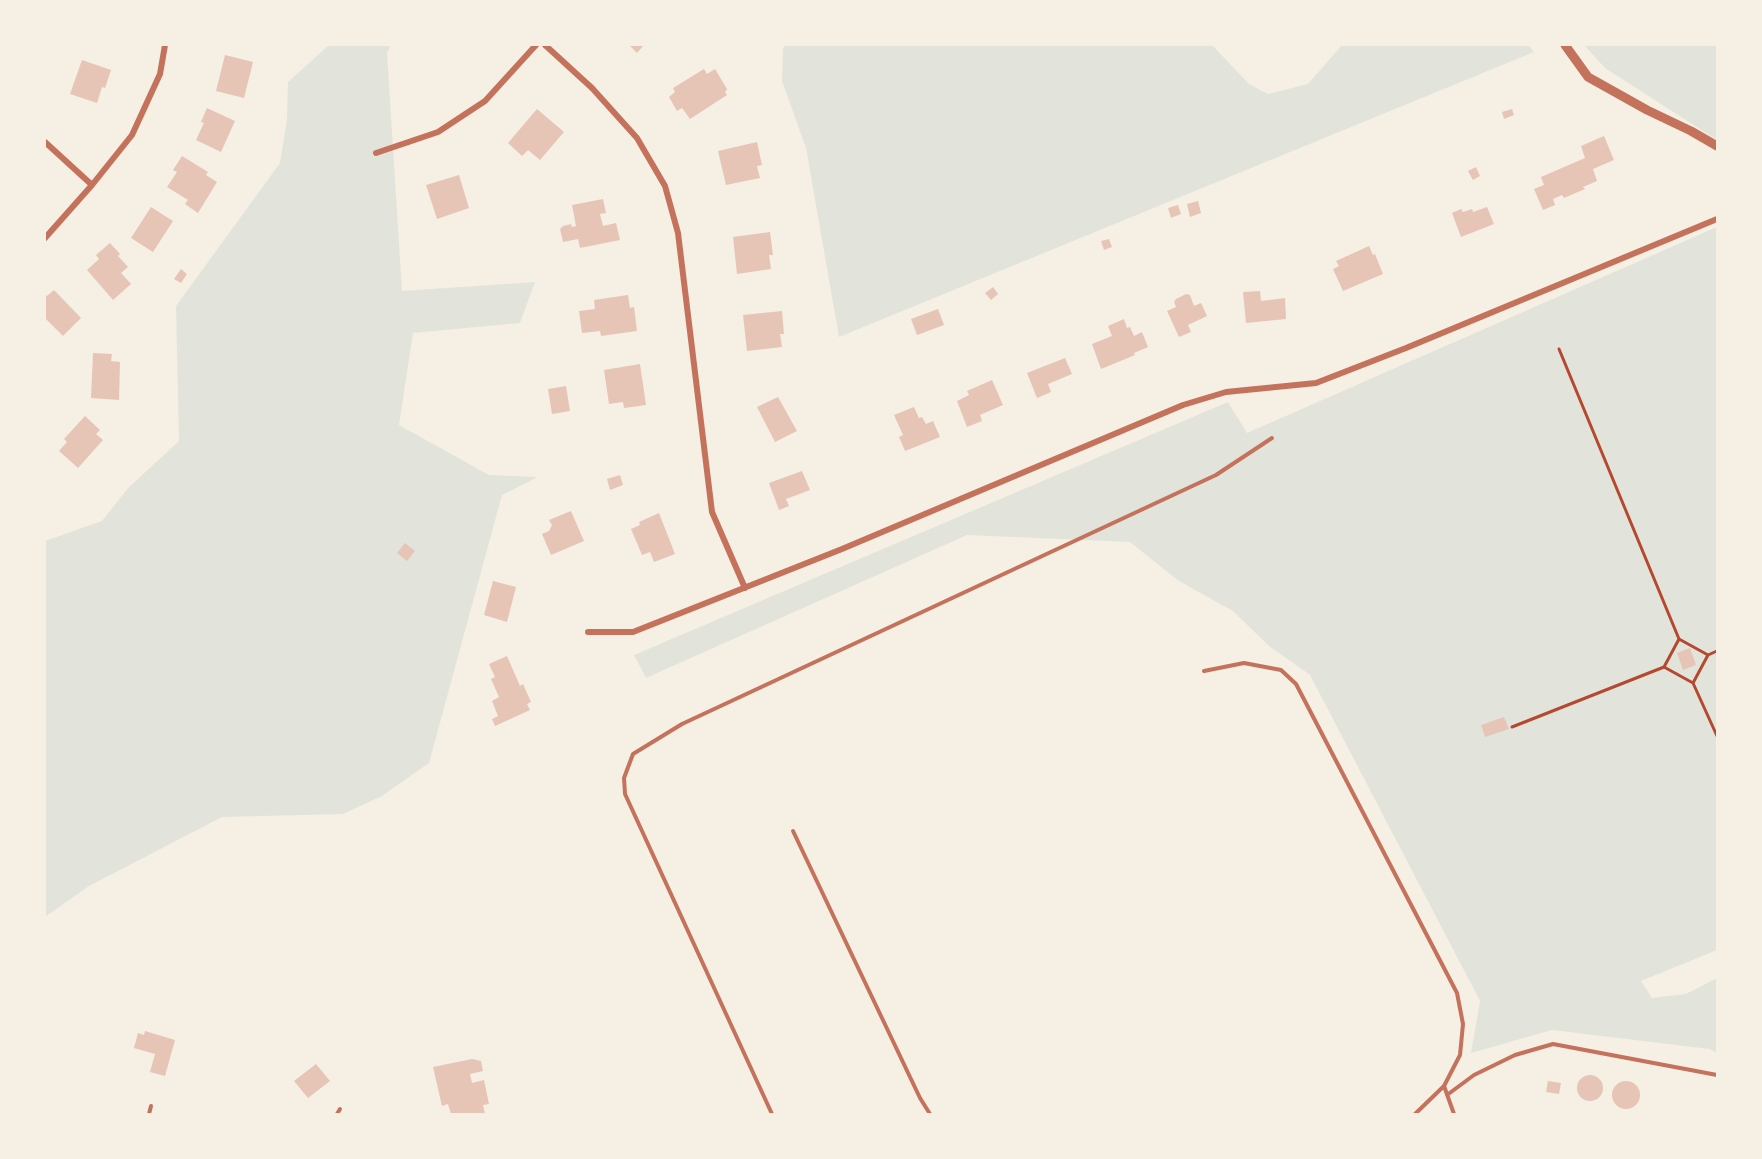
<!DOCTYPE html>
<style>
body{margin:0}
#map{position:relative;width:1762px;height:1159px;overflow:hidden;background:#f6efe4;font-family:"Asap Condensed",sans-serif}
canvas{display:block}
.frame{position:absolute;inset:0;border:46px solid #f6efe4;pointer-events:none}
</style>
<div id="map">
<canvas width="1762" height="1159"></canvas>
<div class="frame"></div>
</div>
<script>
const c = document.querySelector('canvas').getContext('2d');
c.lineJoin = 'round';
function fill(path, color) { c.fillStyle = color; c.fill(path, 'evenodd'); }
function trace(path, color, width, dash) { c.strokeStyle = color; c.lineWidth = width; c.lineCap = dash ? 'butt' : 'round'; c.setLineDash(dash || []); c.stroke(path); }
fill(new Path2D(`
 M329,45H391L387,53L402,291L535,282L520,323L413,333L399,425L489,475L538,477L502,495L429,763L382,796L343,814L222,817L89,886L45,917V541L102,521L128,488L179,441L176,306L280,163L287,119L288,82Z
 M786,45H1212L1249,84L1268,94L1308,84L1342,45H1528L1534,52L839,337L806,148L782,81L783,48Z
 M1584,45H1717V140L1605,68Z
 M1717,227V950L1641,981L1652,998L1686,994L1717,978V1053L1709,1049L1552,1030L1471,1053L1480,1001L1310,675L1269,646L1233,611L1179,581L1130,542L967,535L646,678L634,655L1228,402L1247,433Z`), '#e2e4dc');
fill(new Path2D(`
 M629,45H644L637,53Z
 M225,55L253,62L244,98L216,91Z
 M82,60L111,70L105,88L102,87L97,103L70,94Z
 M704,69L707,74L715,69L727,89L725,92L727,95L690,119L682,108L677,111L669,97L675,92L673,88Z
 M207,108L235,121L221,152L196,140L204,123L201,122Z
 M537,109L564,132L540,160L528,150L522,156L508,143Z
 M1512,109L1514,115L1504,119L1502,112Z
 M1604,136L1614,160L1593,169L1597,181L1583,187L1585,189L1564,198L1562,195L1553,199L1555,205L1543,210L1534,189L1544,185L1541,177L1585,158L1581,146Z
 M757,142L762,165L757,166L760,178L726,185L718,151Z
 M182,156L208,172L206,175L217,182L198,213L185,204L188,200L167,187L177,172L173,170Z
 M1476,167L1480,176L1473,180L1468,171Z
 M459,175L469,208L437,219L426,185Z
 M603,199L606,213L600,214L603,226L616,223L620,240L580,248L578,239L563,242L560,229L563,226L571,224L572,227L576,226L572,205Z
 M1198,201L1201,213L1190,217L1187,204Z
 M1178,205L1181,214L1171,218L1168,208Z
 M151,207L173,221L153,252L131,238Z
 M1487,207L1494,224L1461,237L1452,213L1461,209L1463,212L1472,209L1473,212Z
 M770,232L773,255H769L771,269L737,274L733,237Z
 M1109,239L1112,247L1104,250L1101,241Z
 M110,243L120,254L118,256L128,267L121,273L131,284L113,300L87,270L99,259L96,255Z
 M1369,246L1373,255L1375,254L1383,274L1343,291L1333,269L1339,266L1336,261Z
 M181,269L187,274L181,283L174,279Z
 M993,287L998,294L991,300L985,293Z
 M54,290L81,318L63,336L45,318V294L47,296Z
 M1260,291L1261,301L1285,298L1286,319L1246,323L1243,292Z
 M1186,294L1190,295L1194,306L1201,303L1207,316L1188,325L1191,332L1179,337L1167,311L1176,307L1174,302L1176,299Z
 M628,295L630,308L634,307L637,331L601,336L600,331L582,333L579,311L595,309L594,300Z
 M938,309L944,325L917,335L911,319Z
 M782,311L784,334H780L782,347L747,351L743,315Z
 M1124,319L1127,328L1130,327L1134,336L1142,332L1148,347L1134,353L1135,355L1101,369L1092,344L1112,336L1108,326Z
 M93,353L112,354L111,361L120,362L119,400L91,398Z
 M1065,358L1072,374L1048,384L1051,392L1037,398L1027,373Z
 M640,364L646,405L624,408L623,402L609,404L604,370Z
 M992,380L1003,405L980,415L982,421L967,427L957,401L969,395L967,391Z
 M566,386L570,411L552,414L548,389Z
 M778,397L797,431L775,442L757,407Z
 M914,407L919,418L922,417L926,424L933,421L940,437L905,451L899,437L903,435L894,415Z
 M85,416L100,430L96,434L103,440L78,468L59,451L67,442L64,439Z
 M802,471L810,490L786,499L789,506L779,510L769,483Z
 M620,475L623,485L610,490L607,479Z
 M571,511L584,541L551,555L542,534L549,531L552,525L549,520Z
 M659,513L675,554L654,562L650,552L642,555L631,529L640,525L639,522Z
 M405,543L415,551L407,561L397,553Z
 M493,581L516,587L507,622L484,615Z
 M1690,648L1696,665L1683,670L1677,653Z
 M507,656L520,686L523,684L531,702L527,704L530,710L495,726L492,719L498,716L492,701L499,697L491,679L495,677L489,664Z
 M1504,717L1509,729L1485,737L1481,725Z
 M145,1031L175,1040L165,1076L150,1072L155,1054L134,1048L138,1033L144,1035Z
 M472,1059L481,1061L483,1071L470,1074L472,1083L484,1080L489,1104L483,1105L485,1114H451L448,1104L442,1106L433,1067Z
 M316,1064L330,1081L308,1098L294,1081Z
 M1577 1088a13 13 0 1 1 26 0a13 13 0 1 1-26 0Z
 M1548,1081L1561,1083L1559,1094L1546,1092Z
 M1612 1095a14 14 0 1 1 28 0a14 14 0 1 1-28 0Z`), '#e6c5b7');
trace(new Path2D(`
 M1559,349L1679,639
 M1708,655L1717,651
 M1693,683L1708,655L1679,639L1664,667L1693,683L1717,736
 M1512,727L1664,667`), '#b5482f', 3);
trace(new Path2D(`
 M1204,671L1244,663L1281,670L1296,684L1457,993L1463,1024L1460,1055L1444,1086L1415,1114
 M793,831L920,1098L930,1114
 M1444,1086L1454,1114
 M1447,1095L1474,1075L1515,1055L1553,1044L1717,1075
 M149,1114L151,1106
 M337,1114L340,1109
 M772,1114L625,794L624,778L633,754L682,724L1216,475L1272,438`), '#c5725c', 4);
trace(new Path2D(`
 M545,45L592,88L637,138L665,186L678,233L712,512L745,588
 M45,142L92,185
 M376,153L438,132L485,101L536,45
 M45,238L92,185L132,135L160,74L165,45
 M588,632H633L842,549L1183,405L1226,392L1316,383L1406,348L1717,219`), '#c5725c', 6);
trace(new Path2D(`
 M1565,45L1588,77L1647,110L1691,131L1717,146`), '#c5725c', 9);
</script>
